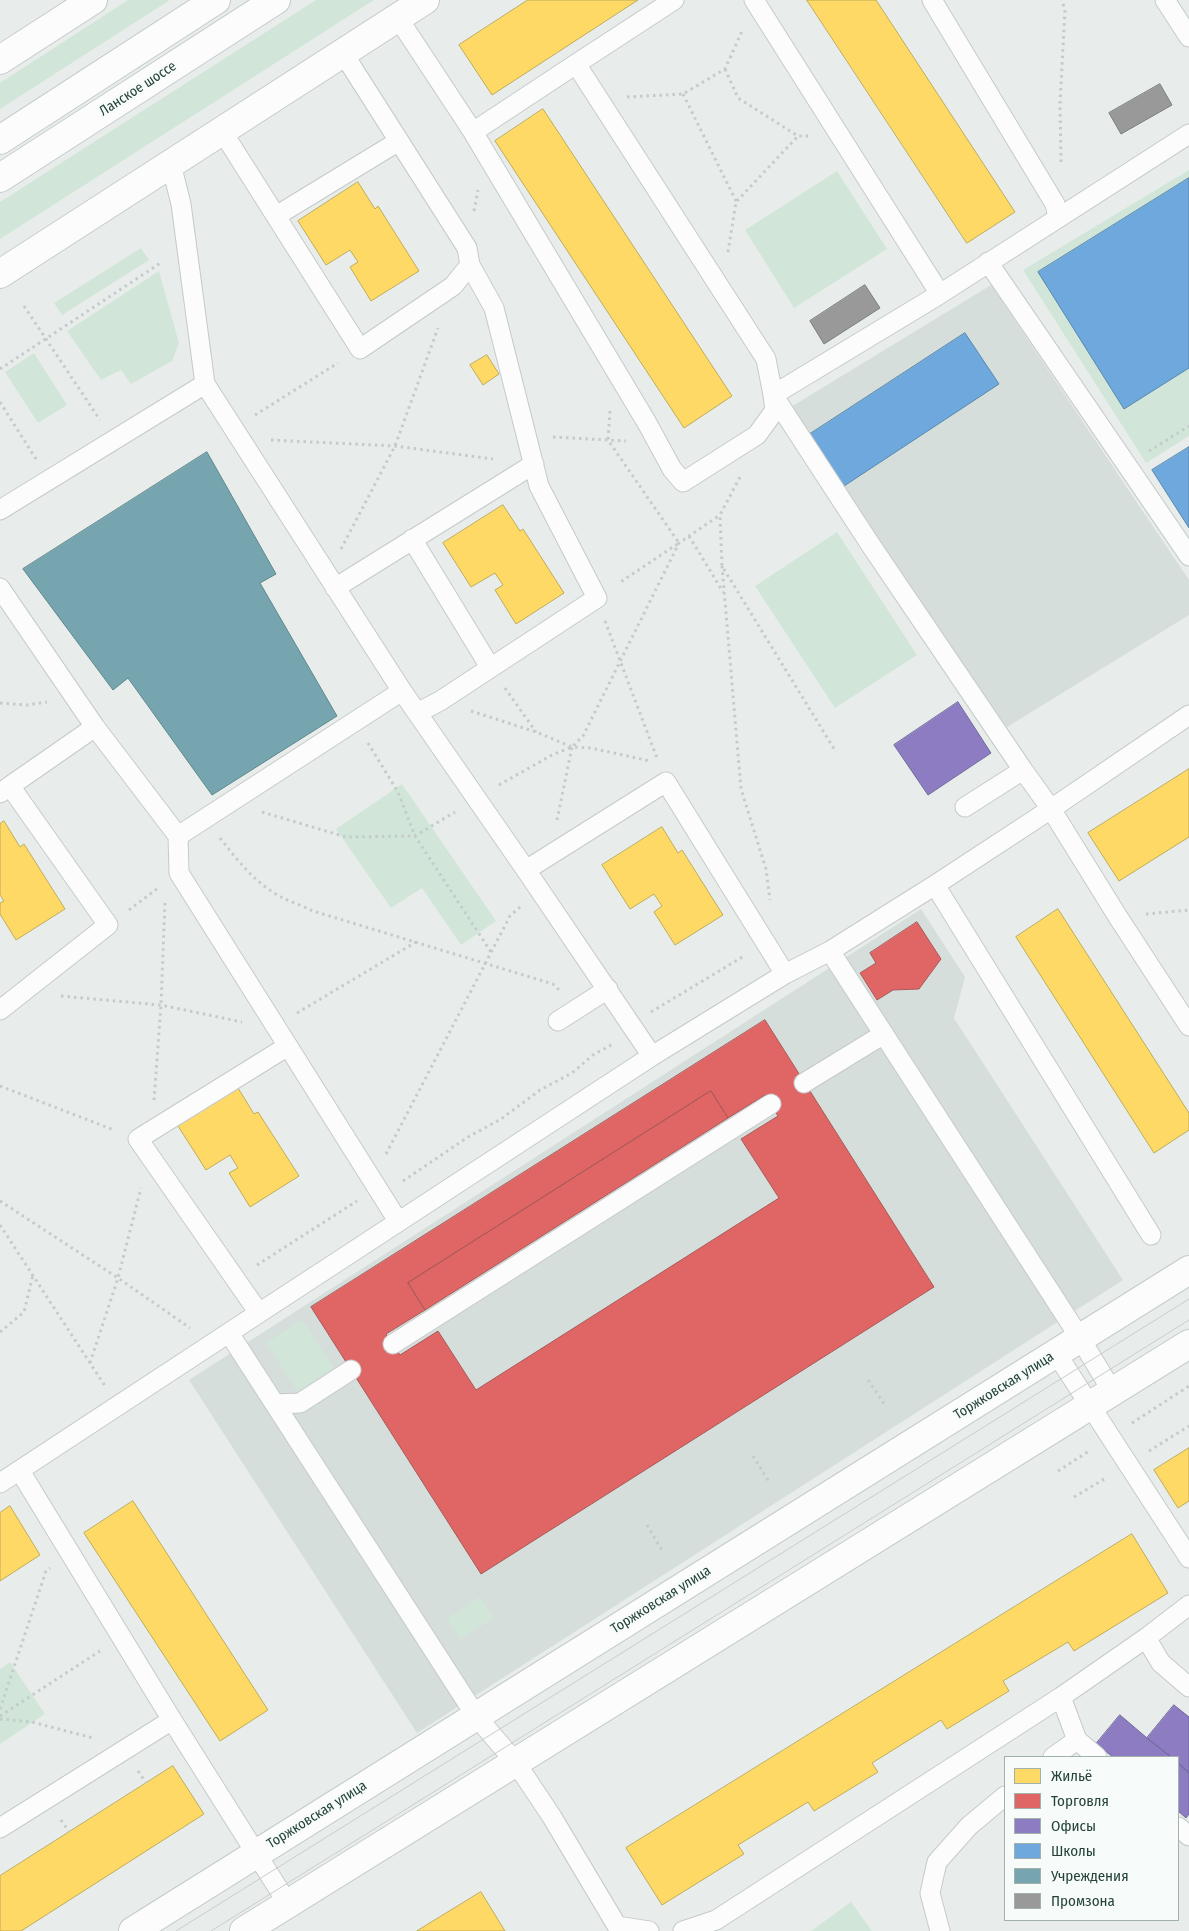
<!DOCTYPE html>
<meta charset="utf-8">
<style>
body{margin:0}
#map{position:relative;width:1189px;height:1931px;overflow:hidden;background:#e8edeb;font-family:"Fira Sans Condensed",sans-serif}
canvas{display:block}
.legend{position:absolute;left:1004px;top:1756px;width:175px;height:165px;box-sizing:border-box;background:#f7fbf9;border:1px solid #a3b1ad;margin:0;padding:6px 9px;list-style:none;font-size:15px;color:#24423a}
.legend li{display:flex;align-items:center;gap:10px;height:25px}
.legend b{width:25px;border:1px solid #a3b1ad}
</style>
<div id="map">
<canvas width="1189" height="1931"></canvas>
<ul class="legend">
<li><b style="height:14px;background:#ffd966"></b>Жильё</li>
<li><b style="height:14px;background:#e06666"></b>Торговля</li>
<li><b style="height:14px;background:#8e7cc3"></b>Офисы</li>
<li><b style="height:14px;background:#6fa8dc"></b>Школы</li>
<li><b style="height:14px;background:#76a5af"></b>Учреждения</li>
<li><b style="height:14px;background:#999"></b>Промзона</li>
</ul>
</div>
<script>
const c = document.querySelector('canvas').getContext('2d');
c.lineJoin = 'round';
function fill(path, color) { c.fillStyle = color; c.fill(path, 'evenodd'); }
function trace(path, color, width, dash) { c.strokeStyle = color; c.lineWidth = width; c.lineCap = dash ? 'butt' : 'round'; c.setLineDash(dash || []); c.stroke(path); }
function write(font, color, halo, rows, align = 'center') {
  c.font = font + ' "Fira Sans Condensed",sans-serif'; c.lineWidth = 5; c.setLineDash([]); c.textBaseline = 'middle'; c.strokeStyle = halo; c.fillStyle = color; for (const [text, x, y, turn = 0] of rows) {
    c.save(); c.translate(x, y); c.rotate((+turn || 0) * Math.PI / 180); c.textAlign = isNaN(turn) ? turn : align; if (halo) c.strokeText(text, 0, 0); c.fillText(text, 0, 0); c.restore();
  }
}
fill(new Path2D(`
 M991,285L1189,580V615L1007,727L786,410Z
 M921,909L965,977L954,1018L1123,1280L417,1733L189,1380Z`), '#d6dedb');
fill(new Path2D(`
 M128,0H170L0,109V83Z
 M316,0H374L0,239V202Z
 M1189,170V436L1146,463L1023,270Z
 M837,171L887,249L794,308L745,230Z
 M141,248L149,260L62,315L54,303Z
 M159,271L179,343L172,361L131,384L121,370L101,380L67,331Z
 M34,353L67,405L38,423L5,372Z
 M837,532L917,655L835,708L755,586Z
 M402,784L496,921L461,945L422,888L391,908L336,829Z
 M302,1320L335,1370L299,1393L266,1343Z
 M480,1597L494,1618L460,1639L447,1619Z
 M10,1662L45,1714L0,1744V1669Z
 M851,1902L872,1931H811Z`), '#d1e6d8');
const homes = new Path2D(`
 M528,0H638L492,95L459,45Z
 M807,0H876L1015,212L967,243Z
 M543,109L732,396L684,428L495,141Z
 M358,182L375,209L378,206L419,271L371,301L350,267L358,262L350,250L326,265L298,221Z
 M487,355L499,374L483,385L470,365Z
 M503,505L520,531L523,529L564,593L516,624L495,590L503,585L495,573L471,587L443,543Z
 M1189,769V837L1119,881L1088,833Z
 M4,821L20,847L24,844L65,909L16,940L0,914V903L4,901L0,895V824Z
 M662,827L678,853L682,850L723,915L675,945L654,912L662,906L654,894L630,909L602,865Z
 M1058,909L1189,1113V1130L1154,1153L1016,937Z
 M238,1088L254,1114L258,1112L299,1176L250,1207L229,1173L238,1168L230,1155L206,1170L178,1126Z
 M1189,1448V1501L1178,1508L1154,1470Z
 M133,1501L268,1710L220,1741L84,1533Z
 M10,1506L40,1555L0,1581V1513Z
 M1132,1534L1168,1593L1074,1651L1068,1642L1003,1681L1009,1691L947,1729L941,1720L872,1763L878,1772L814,1811L808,1802L738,1845L744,1854L662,1905L626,1848Z
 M173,1766L204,1814L21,1931H0V1876Z
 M481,1892L505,1931H417Z`);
fill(homes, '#ffd966');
trace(homes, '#bdac59', 1);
const shops = new Path2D(`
 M917,922L941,959L919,989L893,990L877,1000L860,973L876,963L870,953Z
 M765,1020L934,1287L481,1574L311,1307ZM711,1091L728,1118L765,1095L778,1116L741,1139L779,1198L476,1390L438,1331L400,1355L386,1334L425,1310L408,1283Z
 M711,1091L728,1118L425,1310L408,1283Z`);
fill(shops, '#e06666');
trace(shops, '#a85b59', 1);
const offices = new Path2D(`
 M958,702L991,753L928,795L894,745Z
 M1174,1705L1189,1717V1773L1178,1763V1757H1171L1147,1738Z
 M1120,1715L1147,1738L1171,1757H1113L1096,1744Z
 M1178,1763L1189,1773V1814L1186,1818L1178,1811Z`);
fill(offices, '#8e7cc3');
trace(offices, '#6e6b9a', 1);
const schools = new Path2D(`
 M1189,178V368L1124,409L1038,272Z
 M965,333L999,384L841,488L807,436Z
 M1189,447V528L1152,470Z`);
fill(schools, '#6fa8dc');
trace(schools, '#5889ab', 1);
const public = new Path2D(`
 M207,452L276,574L260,583L337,716L212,795L128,678L113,690L23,569Z`);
fill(public, '#76a5af');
trace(public, '#5d878c', 1);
const industry = new Path2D(`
 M1160,84L1172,105L1121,134L1109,113Z
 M865,285L880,308L824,344L810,321Z`);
fill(industry, '#999');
trace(industry, '#767f7c', 1);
const service = new Path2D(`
 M674,0L576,64L766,359L773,395L940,294L1189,134
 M754,0L940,294
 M932,0L1055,204L1058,217
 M1165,0L1189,37
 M398,18L473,132L576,64
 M343,53L467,248L470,265L494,308L539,486L597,598L440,701L417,713
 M222,131L360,349L453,286L470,265
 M473,132L647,423L672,469L683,482L757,435L775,410L773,395
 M171,164L181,204L205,384L402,691L526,870L652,1056
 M276,216L399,141
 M988,262L1189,556
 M773,395L870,544L1023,770L1051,809L1118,917L1189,1026
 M0,510L205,384
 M412,539L490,667
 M0,588L95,727L178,836L179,873L398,1221
 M335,588L534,464
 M10,786L95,727
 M0,793L10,786L108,925L0,1010
 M965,807L1023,770
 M178,836L402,691
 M526,870L666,782L785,974
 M935,885L1151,1235
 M830,951L1080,1338L1112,1391
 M558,1021L608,989
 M804,1083L884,1034
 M259,1313L652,1056L785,974L830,951L935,885L1051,809L1189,715
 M229,1333L476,1716L516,1763L552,1817L617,1926L649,1931
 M393,1344L771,1104
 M1056,1353L1189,1558
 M275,1404L300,1403L351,1370
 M20,1471L172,1720L288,1904
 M0,1483L259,1313L138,1139L288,1046
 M1146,1638L1161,1663L1189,1687
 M1061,1697L1077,1740L1097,1757
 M1053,1757L1077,1740
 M1178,1827L1189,1836
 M0,1828L172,1720
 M683,1931L716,1920L1061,1697L1146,1638L1189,1605
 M940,1931L930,1893L937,1862L969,1826L1005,1796`);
const minor = new Path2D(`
 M0,60L93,0
 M0,274L425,0`);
const secondary = new Path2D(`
 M0,140L216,0
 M0,178L276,0
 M133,1931L1189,1270
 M244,1931L1189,1344`);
trace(service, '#c5cac8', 21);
trace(minor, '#c5cac8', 30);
trace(secondary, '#c3cbc8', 30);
trace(new Path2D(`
 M725,69L738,98L798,136H809
 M683,94L736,201
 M627,97L683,94L725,69L743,29
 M1061,162L1060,103L1065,10L1062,0
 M474,211L478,190
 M728,252L736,202L798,136
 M24,306L100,420
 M0,369L162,262
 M0,402L36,459
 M610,411L608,440L679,543L619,583
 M255,415L338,363
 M553,437L626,441
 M271,440L395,446L493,459
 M1149,451L1189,426
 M740,477L720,515L722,566L836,752
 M689,536L723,592
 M341,549L395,446L438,328
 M722,566L741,789L766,869L770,900
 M605,621L657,758
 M505,688L536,732
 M0,703L27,705L47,702
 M471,711L536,732L572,747L591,748L650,761
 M368,743L398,792L415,836L491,952
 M499,785L552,755L572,747L583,736L679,543L720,515
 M262,812L346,837L415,836L455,812
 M557,820L572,747
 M220,838C238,861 255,883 281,897C291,902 303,906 313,911L553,984L560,991
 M129,910L158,888
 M1146,914L1189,910
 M61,996L161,1005L242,1022
 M651,1012L744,956
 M297,1013L416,942
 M0,1086L114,1130
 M154,1100L161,1005L165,902
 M386,1154L510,916L520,907
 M403,1181L468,1137L501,1119L540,1090L572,1073L593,1055L613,1044
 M0,1201L118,1278L190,1328
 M0,1225L105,1386
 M257,1265L357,1201
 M0,1332L24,1312L33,1275
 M90,1363L118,1278L141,1188
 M868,1380L885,1405
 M1132,1423L1189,1386
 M1149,1451L1189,1426
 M753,1456L769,1482
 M1058,1471L1089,1451
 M1074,1497L1106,1478
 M647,1525L663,1552
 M0,1709L46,1571L50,1568
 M0,1716L100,1651
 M0,1719L32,1722L93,1738
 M138,1771L146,1783
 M61,1820L69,1832`), '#c3ccca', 3, [2.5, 4]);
trace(service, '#fcfcfc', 19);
trace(minor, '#fcfcfc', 28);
trace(secondary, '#fcfcfc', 28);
trace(new Path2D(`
 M176,1931L1189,1299
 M211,1931L1189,1320`), '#c9cdcc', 1);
write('14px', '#24423a', '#f7fbf9', [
 ["Ланское шоссе",138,89,-33],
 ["Торжковская улица",1004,1386,-32],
 ["Торжковская улица",661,1600,-32],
 ["Торжковская улица",317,1815,-32]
]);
</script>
